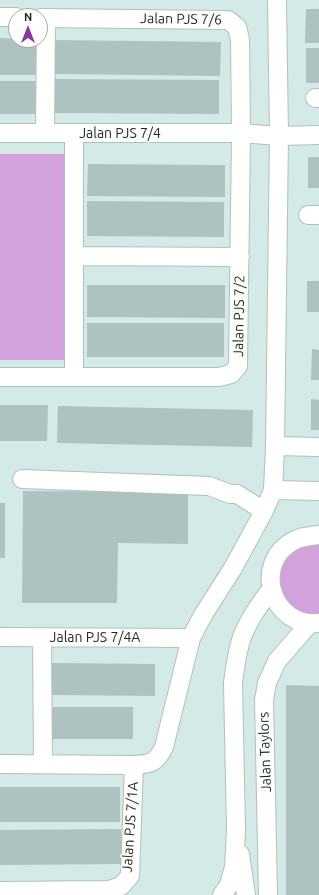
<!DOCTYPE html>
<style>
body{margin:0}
#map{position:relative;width:319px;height:895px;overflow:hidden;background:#d4eae6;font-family:Ubuntu,sans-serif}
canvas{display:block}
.north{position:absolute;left:8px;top:8px;width:40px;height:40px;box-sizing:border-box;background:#fff;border:1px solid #a5a8a7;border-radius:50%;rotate:0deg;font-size:11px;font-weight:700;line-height:16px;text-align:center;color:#1e2624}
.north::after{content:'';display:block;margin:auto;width:14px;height:18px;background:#8e349f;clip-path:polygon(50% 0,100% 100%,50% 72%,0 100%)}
</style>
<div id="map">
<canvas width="319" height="895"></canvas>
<div class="north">N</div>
</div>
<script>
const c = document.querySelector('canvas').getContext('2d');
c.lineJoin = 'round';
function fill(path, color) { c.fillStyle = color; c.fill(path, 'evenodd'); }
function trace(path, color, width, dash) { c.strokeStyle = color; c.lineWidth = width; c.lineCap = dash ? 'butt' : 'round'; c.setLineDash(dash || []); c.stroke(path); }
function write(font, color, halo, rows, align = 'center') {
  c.font = font + ' Ubuntu,sans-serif'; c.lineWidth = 3; c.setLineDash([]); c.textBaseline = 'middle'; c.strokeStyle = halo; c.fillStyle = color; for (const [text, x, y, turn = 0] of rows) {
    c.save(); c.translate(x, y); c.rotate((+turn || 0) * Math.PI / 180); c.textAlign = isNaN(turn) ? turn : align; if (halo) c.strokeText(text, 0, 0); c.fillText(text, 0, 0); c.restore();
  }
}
fill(new Path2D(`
 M0,154H70L69,360H0Z
 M319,537V617L309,620L283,606L277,561L290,545Z`), '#d3a2dc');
fill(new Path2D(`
 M306,9H319V43H305Z
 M0,38L40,40L44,75H0Z
 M55,40L221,42L220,76L55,74Z
 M306,48H319V83H306Z
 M55,79L219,80V114L55,113Z
 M0,81H44L45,114H0Z
 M308,157H319V188H308Z
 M88,164L225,165V197L87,196Z
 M87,201L224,202V237L87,236Z
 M307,281H319V312H307Z
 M87,285H225V318L87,317Z
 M87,323H224V357H87Z
 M312,349L319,350V380H311Z
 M311,399L319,400V430H311Z
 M0,405H48L47,441H0Z
 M58,406L253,410L252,447L57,443Z
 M23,491L188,492V544L118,543L117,603H22Z
 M0,503H5V558H0Z
 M52,663L155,664V696L51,695Z
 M286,685L319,686V895H286Z
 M50,707H133V739H50Z
 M0,787H120V822H0Z
 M121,829V864L0,865V830Z`), '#aec3bf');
const minor = new Path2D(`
 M0,17H16
 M315,98H319
 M0,133H241L240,39L237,27L228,20L40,18
 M45,133L46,18
 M308,215H319
 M74,256L240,257
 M0,377H219L231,374L238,366L241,133L279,136L319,135
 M74,377V133
 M275,446L319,447
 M22,479L209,486L230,494H237L264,511
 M273,490L319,491
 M319,535C311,536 303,536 295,540C251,562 271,628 319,623
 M0,637L191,638
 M42,637L43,764
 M0,764L134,765C151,764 156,763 164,747L191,638L203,615L233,568L264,511L273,490L275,446L279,136L277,0
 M240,854L246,895
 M0,891L109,890L121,886L130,876L134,765
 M222,895L229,885L234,867L236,830L233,683C235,668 237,651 242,637C249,619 260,604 271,589
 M268,895L264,700L267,683L277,661L309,624`);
trace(minor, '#adc2be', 20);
trace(minor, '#fff', 18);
write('14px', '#1e2624', '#fff', [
 ["Jalan PJS 7/6",181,19,1],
 ["Jalan PJS 7/4",120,133],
 ["Jalan PJS 7/2",239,316,-89],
 ["Jalan PJS 7/4A",95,637],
 ["Jalan Taylors",265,752,-92],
 ["Jalan PJS 7/1A",130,827,-86]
]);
</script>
